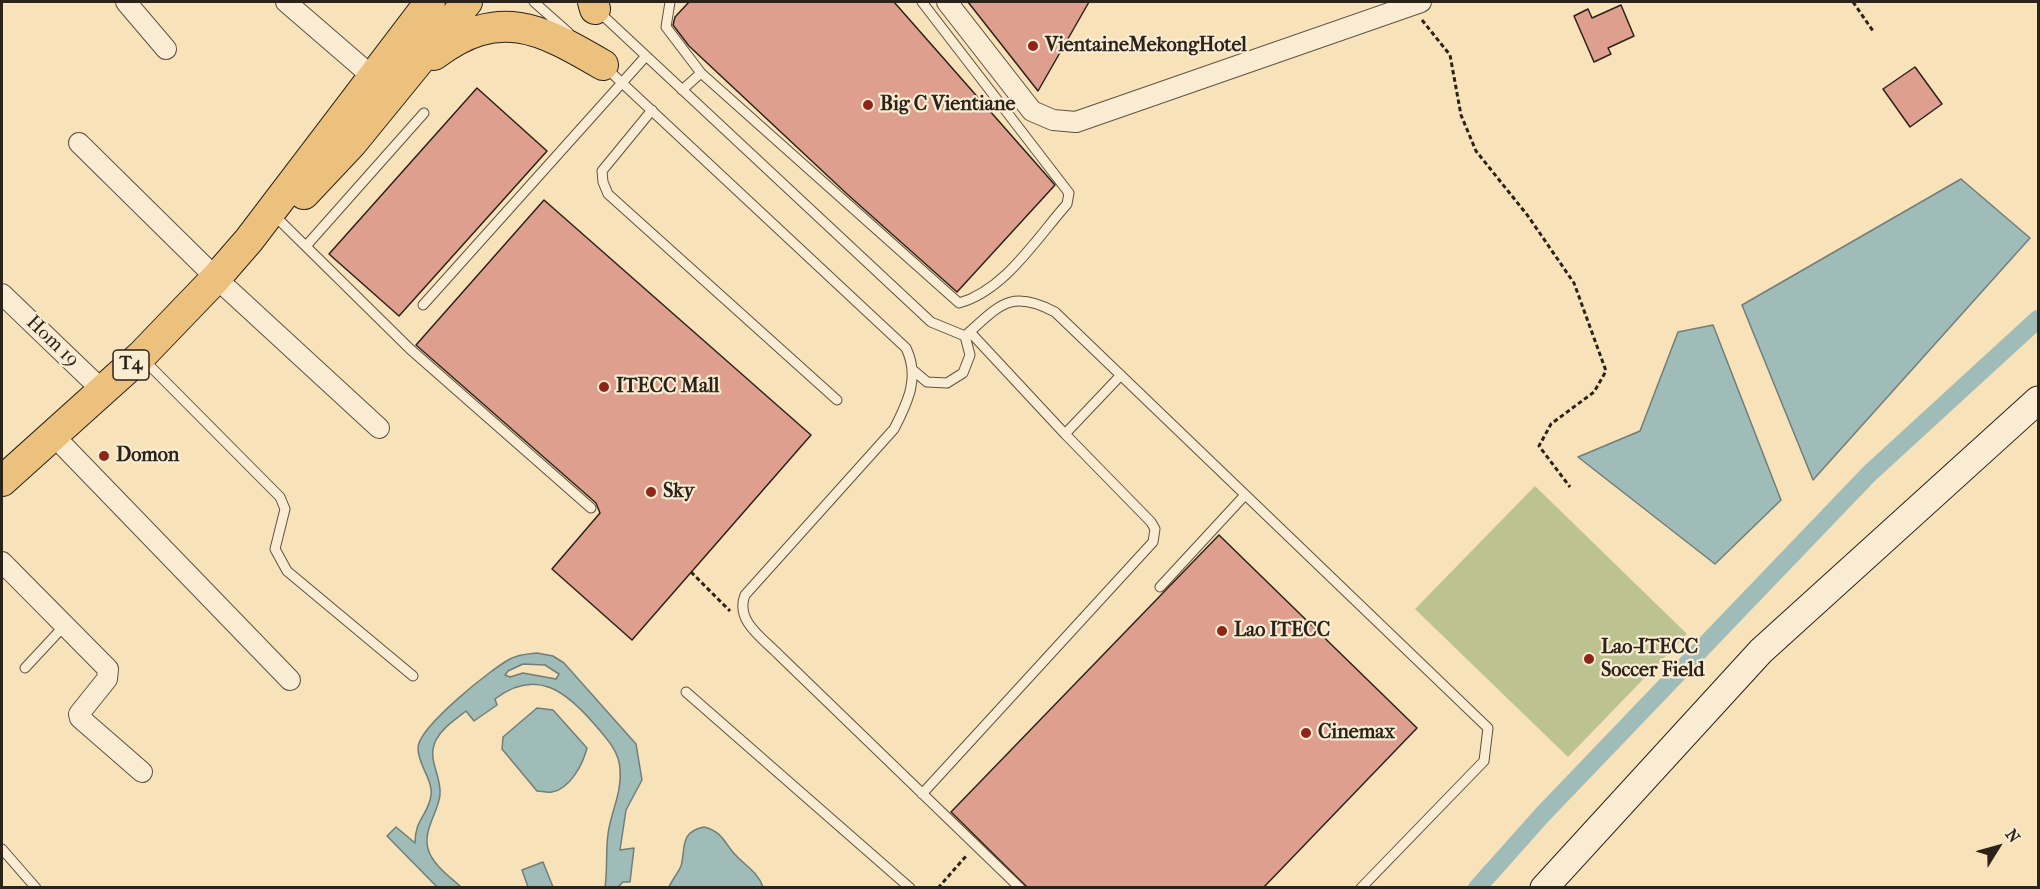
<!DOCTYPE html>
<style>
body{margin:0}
#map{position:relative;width:2040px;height:889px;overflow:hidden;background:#f8e2ba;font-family:"IM FELL French Canon",serif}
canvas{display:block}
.frame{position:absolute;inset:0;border:3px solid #2b2219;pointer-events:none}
.north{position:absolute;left:1968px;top:817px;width:60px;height:60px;-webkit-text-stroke:4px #faecd2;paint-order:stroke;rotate:53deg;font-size:16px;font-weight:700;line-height:24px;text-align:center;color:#2b2219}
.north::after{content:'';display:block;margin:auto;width:21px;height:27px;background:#2b2219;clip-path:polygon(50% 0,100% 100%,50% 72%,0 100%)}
</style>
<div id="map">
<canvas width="2040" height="889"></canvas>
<div class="frame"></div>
<div class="north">N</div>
</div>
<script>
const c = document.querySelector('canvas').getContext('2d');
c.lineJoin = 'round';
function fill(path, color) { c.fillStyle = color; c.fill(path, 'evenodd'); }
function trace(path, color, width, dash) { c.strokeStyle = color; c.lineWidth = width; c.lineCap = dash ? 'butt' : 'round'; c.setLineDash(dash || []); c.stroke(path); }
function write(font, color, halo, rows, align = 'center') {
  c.font = font + ' "IM FELL French Canon",serif'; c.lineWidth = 4.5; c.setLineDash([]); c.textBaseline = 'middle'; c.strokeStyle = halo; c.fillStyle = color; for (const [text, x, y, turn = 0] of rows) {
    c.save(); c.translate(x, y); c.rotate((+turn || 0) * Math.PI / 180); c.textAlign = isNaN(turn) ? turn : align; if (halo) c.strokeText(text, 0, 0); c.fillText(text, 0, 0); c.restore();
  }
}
fill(new Path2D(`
 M1535,486L1687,634L1568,757L1415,609Z`), '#bdc390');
const water = new Path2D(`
 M1961,179L2030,238L1813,480L1742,305Z
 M1713,325L1781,500L1715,564L1578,457L1640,431L1678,332Z
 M537,653L553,656L564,663L636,744L642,780L626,810L620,850L634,848L630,882H623L618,887H605C608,868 605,846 609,828C613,808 622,790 620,769C619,751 607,739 596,726C567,692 537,667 495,699L497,705L474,721L466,711C455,720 442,728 436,740C426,760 442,775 440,795C438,813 423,829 428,849C432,864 450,877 461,887H437L387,836L396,827L415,843C415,821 425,818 430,800C436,781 417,766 418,747C420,726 491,669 510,659C519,654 528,654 537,653ZM523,664L545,665L559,674L556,679L523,673L510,677L505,675L508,671Z
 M537,708L553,710L587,748C583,764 570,789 552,792C547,793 541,791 537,791L502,749L503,737Z
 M704,827C720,831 723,839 732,851C743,865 757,870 763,887H669C672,880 678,873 681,866C686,848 679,832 704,827Z
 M543,862L553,887H528L522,870Z`);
fill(water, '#9fbcb8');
trace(water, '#717e78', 1.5);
trace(new Path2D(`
 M1477,888L1543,814L1869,474L2038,319`), '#9fbcb8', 18);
const building = new Path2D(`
 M689,2H894L1055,185L957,292L847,194L689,46L673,25L675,17Z
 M968,2H1089L1038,91Z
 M1621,5L1634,36L1608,48L1611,54L1594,62L1574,16L1588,9L1592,18Z
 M1915,67L1942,104L1910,127L1883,89Z
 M477,88L547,151L399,316L329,254Z
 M544,200L811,435L632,640L552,569L600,513L596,503L416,345Z
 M1219,535L1417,728L1263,888H1028L951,812Z`);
fill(building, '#df9f8f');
trace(building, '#2b2219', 1.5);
const lane = new Path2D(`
 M534,2L569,33
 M670,2L666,27L701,73L959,303C1005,290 1036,239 1067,204L1069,193L922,2
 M598,11L931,322L965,336
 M605,67L906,348C920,377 908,402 894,429L745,595C735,620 761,637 778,654L1020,888
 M682,90L701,73
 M652,110L602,171L603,182L608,194L837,400
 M273,214L410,349L591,508
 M306,246L424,113
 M423,305L646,56
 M970,332L1065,434
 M965,336C999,306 1010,288 1055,312L1488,728L1484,761L1361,888
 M144,360L280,497L285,509L275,549L287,571L413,676
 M914,371L927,382L947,383L963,373L970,355L965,336
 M1160,587L1245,495
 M25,668L65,625
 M686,692L910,888
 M922,794L1153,542L1155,529L1151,522L1065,434L1121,375
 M2,849L36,888`);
const street = new Path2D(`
 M126,2L166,49
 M286,2L374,78
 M947,2L1032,111L1053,120L1076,122L1421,2
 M79,143L216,278L379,428
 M2,294L103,391
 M54,436L290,680
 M2,562L108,669L107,679L79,714L80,718L142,772`);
const secondary = new Path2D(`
 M1544,888L1761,651L2038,400`);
const primary = new Path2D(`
 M593,2L595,9
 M434,55C499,6 540,28 603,65
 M304,194L352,143L467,2
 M2,481L141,356L216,278L249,240L430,2`);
trace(lane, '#5e5241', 11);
trace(street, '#5e5241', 22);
trace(secondary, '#2b2219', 29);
trace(primary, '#2b2219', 32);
trace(new Path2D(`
 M1853,2L1873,31
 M1422,20L1450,55L1461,115L1476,151L1528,216L1574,283L1606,371L1594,392L1551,424L1539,446L1570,487
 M691,572L730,611
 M938,888L967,855`), '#2b2219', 3, [4.5, 3]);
trace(lane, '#faecd2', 9);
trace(street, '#faecd2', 20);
trace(secondary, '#faecd2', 27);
trace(primary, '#ecc17d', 30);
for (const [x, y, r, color] of [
 [1033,46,6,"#8f2418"],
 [868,105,6,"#8f2418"],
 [604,387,6,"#8f2418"],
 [104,456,6,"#8f2418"],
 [651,492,6,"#8f2418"],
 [1222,631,6,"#8f2418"],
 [1589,659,6,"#8f2418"],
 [1306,733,6,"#8f2418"]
]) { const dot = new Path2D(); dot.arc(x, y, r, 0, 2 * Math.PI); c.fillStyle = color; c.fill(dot); trace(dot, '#faecd2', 2); }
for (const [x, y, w] of [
 [131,365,36]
]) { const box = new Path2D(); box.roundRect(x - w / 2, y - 15, w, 30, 4.5); c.fillStyle = '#faecd2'; c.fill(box); trace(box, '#2b2219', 1.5); }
write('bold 18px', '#2b2219', null, [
 ["T4",131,365]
]);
write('bold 20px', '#2b2219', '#faecd2', [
 ["VientaineMekongHotel",1045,46],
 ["Big C Vientiane",880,105],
 ["ITECC Mall",616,387],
 ["Domon",116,456],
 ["Sky",663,492],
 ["Lao ITECC",1234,631],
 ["Lao-ITECC",1601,648],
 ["Soccer Field",1601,671],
 ["Cinemax",1318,733]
], 'left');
write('20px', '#2b2219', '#faecd2', [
 ["Hom 19",52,342,44]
]);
</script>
